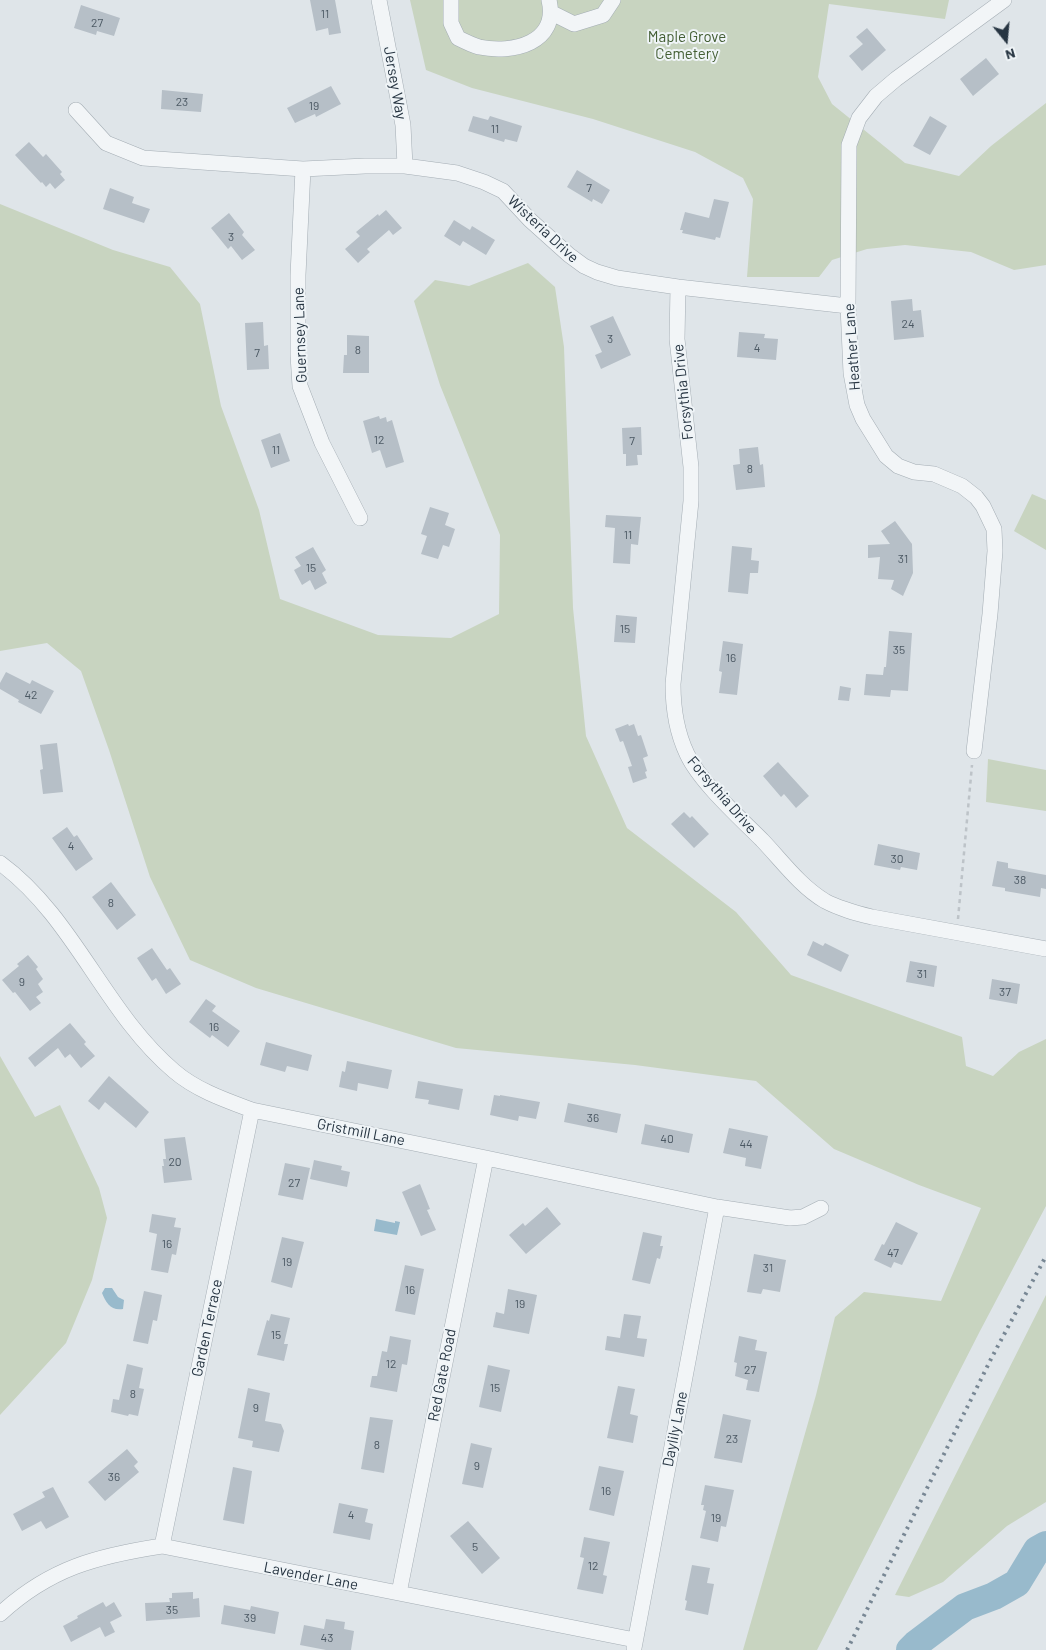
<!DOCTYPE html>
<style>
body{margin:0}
#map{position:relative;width:1046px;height:1650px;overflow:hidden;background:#dfe5e9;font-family:Barlow,sans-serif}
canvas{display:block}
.north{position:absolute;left:981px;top:15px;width:50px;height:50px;-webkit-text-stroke:4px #eff4f7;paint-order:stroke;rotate:163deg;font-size:14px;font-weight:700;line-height:20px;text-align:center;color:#273542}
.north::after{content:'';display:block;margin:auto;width:18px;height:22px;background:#273542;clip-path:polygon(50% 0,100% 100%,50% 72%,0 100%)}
</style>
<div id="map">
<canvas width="1046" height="1650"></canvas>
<div class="north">N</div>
</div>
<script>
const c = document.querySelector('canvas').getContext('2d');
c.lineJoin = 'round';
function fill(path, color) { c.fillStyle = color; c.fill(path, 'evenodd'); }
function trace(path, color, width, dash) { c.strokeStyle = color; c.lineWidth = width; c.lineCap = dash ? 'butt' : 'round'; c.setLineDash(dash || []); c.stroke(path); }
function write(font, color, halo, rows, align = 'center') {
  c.font = font + ' Barlow,sans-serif'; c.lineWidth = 4; c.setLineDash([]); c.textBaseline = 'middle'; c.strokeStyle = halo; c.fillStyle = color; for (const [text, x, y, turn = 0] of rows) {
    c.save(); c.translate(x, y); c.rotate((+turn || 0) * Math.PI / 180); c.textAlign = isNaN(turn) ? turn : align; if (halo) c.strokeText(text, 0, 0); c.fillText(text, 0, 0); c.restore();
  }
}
fill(new Path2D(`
 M410,0H949L945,19L829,4L818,77L832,104L905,163L959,176L991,146L1046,103V265L1014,270L971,252L905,245L867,249L832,260L819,277H747L753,199L743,178L695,152L593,119L472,88L426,70Z
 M0,204L113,250L170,267L200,304L221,406L259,510L280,599L378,635L451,638L499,614L500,535L440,385L414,301L435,280L469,286L528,263L555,287L564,347L573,608L586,736L627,828L736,912L791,975L962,1037L966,1066L993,1076L1019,1052L1046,1039V1206L980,1331L817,1650H743L816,1395L835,1317L864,1292L941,1301L981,1208L919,1185L834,1149L756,1081L635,1065L456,1048L256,988L190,960L150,877L109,750L81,671L47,643L0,651Z
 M1032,494L1046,500V550L1014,531Z
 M988,759L1046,770V811L986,802Z
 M0,1056L35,1117L60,1105L99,1188L107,1218L92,1280L66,1343L0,1415Z
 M1046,1295V1502L1007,1526L943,1582L909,1597L895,1595Z`), '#c8d4c0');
fill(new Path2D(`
 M376,1219L395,1223V1221L400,1222L397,1235L374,1231Z
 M105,1288H112L118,1297L124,1300L123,1309C111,1311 106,1303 102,1293Z`), '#98bacc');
trace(new Path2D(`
 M910,1650L916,1644L965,1607L994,1596L1017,1583L1037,1550L1046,1545`), '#98bacc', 28);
fill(new Path2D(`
 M310,0H335L341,33L329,35L328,28L316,31Z
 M81,5L120,18L114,36L97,31L96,35L74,28Z
 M867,28L886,50L862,71L849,56L863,44L856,37Z
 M986,58L999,74L973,96L960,79Z
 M331,86L341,104L316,117L315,114L295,123L287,108Z
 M162,90L203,94L201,112L161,109Z
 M473,116L488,120L490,116L522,126L517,142L505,139L504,142L468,131Z
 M930,116L947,126L930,155L913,146Z
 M29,142L43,157L46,154L62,172L60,174L65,180L55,189L50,183L46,187L42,182L41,183L15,155Z
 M577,170L610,190L602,204L593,199L592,202L567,187Z
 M110,188L134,197L132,203L150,209L144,223L103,209Z
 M714,199L729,202L720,238L716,237L715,240L682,233L683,230H680L685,212L709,218Z
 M386,210L402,228L393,235L389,230L367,249L370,252L358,263L345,249L360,236L356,232L378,214L379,216Z
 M229,213L244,232L242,235L255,250L242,260L231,246L228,249L211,228Z
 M454,220L470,230L472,226L495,240L486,255L463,241L460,246L444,236Z
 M912,299L913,311L921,310L924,337L894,340L891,301Z
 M613,316L631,355L601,369L595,355L602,352L590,326Z
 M263,322L264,346L268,345L269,369L247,370L245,323Z
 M739,332L765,334L764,338L778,339L776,360L737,357Z
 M347,335L369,336V373H343L344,355H347Z
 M379,416L380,419L386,417L387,422L392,420L404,462L386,468L380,450L372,453L363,421Z
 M641,427L642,455H637L638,465L626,466V454H623L622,428Z
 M280,433L290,461L271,468L261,440Z
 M758,447L760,465L763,464L765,487L736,490L733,465L740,464L739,449Z
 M430,507L449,513L445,525L455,529L449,547L443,545L438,559L421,554L427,536L421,534Z
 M606,515L641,517L638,545L631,544L630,564L613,563L615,528L605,527Z
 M895,521L912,544L913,573L903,596L891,589L894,580L878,579L880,557L868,558V545L890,544L881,531Z
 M732,546L752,548L751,560L759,561L758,573H750L748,594L728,592Z
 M313,547L326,570L322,573L327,583L315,590L310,580L302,585L294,570L301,566L295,557Z
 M616,615L637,617L635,643L614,642Z
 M889,631L912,633L908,691L891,690L890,697L864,695L866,674L883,675L884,667H886Z
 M723,641L743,644L737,695L719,693L722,672L719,671Z
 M6,672L30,684L32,680L54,691L41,714L18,702L19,700L0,689V683Z
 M840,686L851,688L849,701L838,700Z
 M628,724L629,726L634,724L638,736L641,735L648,756L643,758L647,771L645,772L647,778L633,783L628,767L632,766L623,741L620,742L615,729Z
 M57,743L63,792L43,794L40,770L43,769L40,745Z
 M778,762L809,796L796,808L784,794L781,797L763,776Z
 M684,812L690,818L692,816L709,834L694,848L671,824Z
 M67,827L74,837L77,835L93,859L76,871L52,838Z
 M878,844L920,853L917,870L901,867L900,870L874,865Z
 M997,861L1008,863V868L1046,875V889L1041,888L1040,897L1005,891V888L992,886Z
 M111,882L136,915L117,930L92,897Z
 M813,941L823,946L825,943L849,955L841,972L807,955Z
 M152,948L167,970L170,968L181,984L166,994L156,978L152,981L137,958Z
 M28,955L38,967L36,969L43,979L38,984L43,992L36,997L41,1003L30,1011L15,992L13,993L2,980L19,966L17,964Z
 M910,961L937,966L934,987L906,982Z
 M992,979L1020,984L1017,1004L989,999Z
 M206,999L216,1006L212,1011L240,1031L228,1047L212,1035L210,1038L189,1022Z
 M70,1023L86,1042L84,1044L95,1056L81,1068L70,1054L65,1058L58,1048L35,1067L28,1058Z
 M266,1042L312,1055L308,1071L287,1066L285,1072L260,1065Z
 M347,1061L392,1070L388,1089L358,1083L357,1091L339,1087L342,1071L345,1072Z
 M109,1076L149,1112L136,1128L105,1102L99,1110L88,1101Z
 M418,1081L463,1089L459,1110L428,1104L429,1100L415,1098Z
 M494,1095L500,1096V1095L540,1102L536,1119L519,1116L518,1121L490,1115Z
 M568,1103L621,1114L617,1133L564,1122Z
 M645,1124L693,1134L689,1153L641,1144Z
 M729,1128L768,1136L761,1169L745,1166L746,1158L723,1153Z
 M185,1137L192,1180L164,1183L162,1166H164L163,1159H166L164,1139Z
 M314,1160L342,1166L341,1170L350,1172L347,1187L310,1179Z
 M285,1163L310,1168L303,1200L278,1195Z
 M420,1184L430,1209L427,1210L436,1230L421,1236L402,1192Z
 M547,1207L561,1224L526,1254L509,1235L523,1223L525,1226Z
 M152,1214L176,1218L174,1227L181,1228L176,1255L172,1254L168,1273L151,1270L157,1234L149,1232Z
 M896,1222L918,1233L902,1265L894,1262L891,1268L874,1260L882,1244L884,1245Z
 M643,1232L662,1236L660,1246H663L660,1259L657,1258L650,1284L632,1280Z
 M282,1237L304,1242L292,1288L271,1282Z
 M754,1254L786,1260L780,1292L763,1289L761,1294L747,1292Z
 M405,1265L424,1269L415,1315L395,1311Z
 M508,1289L537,1295L529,1334L493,1327L496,1312L504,1314Z
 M144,1291L162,1295L157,1321L153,1320L148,1344L133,1341Z
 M271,1314L290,1318L284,1344H288L284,1361L257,1355L267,1320L269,1321Z
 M624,1314L641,1316L637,1338L647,1339L644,1357L605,1350L607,1336L620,1338Z
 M390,1336L411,1340L407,1365L402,1364L397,1392L370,1387L372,1376H377L382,1351L387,1352Z
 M739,1336L757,1340L755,1350L767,1352L759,1392L746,1390L748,1380L735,1376L737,1363L734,1362Z
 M127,1364L143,1368L139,1388L144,1389L138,1416L129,1414L128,1416L111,1412L113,1399L119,1400Z
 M488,1365L510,1370L501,1412L479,1407Z
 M618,1386L635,1389L630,1414L638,1416L633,1443L607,1438Z
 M248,1388L270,1393L265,1421L281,1424L284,1431L279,1452L252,1447L253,1441L238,1438Z
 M723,1414L751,1420L742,1463L714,1458Z
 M370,1417L393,1420L384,1473L361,1469Z
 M471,1443L492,1448L483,1488L462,1484Z
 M127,1449L138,1462L134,1466L139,1472L105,1501L88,1482Z
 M599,1466L624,1471L614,1516L589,1510Z
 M233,1467L252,1471L244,1524L223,1520Z
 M705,1485L734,1490L726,1527L721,1526L718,1542L700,1538L706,1511L703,1510L704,1505H701Z
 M53,1487L69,1517L46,1529L41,1521L22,1531L13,1514L45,1497L42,1492Z
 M339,1503L368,1509L365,1522L373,1524L370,1540L333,1533Z
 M468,1521L500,1558L482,1574L450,1536Z
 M584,1537L610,1542L603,1575L607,1576L603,1594L577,1589L584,1558L580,1557Z
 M692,1565L710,1568L707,1583L714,1584L708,1615L685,1610L687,1601L685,1600Z
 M193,1592V1599L199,1598L200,1617L146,1621L145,1603L170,1602L169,1598H172V1593Z
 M103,1602L106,1607L114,1602L122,1616L110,1622L115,1632L105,1637L100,1627L71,1642L63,1626L78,1618L77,1616Z
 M224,1605L250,1610L251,1606L279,1612L275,1634L221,1624Z
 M326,1619L345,1622L344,1629L354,1631L351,1650H326L300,1645L304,1625L324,1629Z`), '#b6bfc7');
const minor = new Path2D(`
 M379,0L403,125L405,166
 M451,0V23L458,38C464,41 472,45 479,47C513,54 559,43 549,0
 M552,13L574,24L603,15L613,0
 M76,110L106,143L143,158L303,169L365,166H405L457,173L484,182L503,191L530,220L569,255L584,266L597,272L617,278L678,287L848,306
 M303,169L298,275V355L300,386L322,443L360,518
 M678,287L677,339L691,467V501L673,684C673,709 676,731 687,754C700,782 739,817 762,840C782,861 800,886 825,901C840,909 856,913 872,917L1046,949
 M974,751L990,614L995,551L994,529L983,506L976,497L962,486L934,474L914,472L898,466L886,456L863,419L857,405L851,373L848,306L849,145L859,118L876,96L896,79L1004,0
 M0,863C74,917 105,1013 174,1071C196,1090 225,1100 252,1110L486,1158L717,1207L790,1218L803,1217L821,1208
 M162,1546L252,1110
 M399,1593L486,1158
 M0,1614C50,1568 97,1556 162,1546L635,1640
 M634,1648L717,1207`);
trace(minor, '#a4adb4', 16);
trace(new Path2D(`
 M958,919L972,765`), '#bdc3c8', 2.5, [4, 4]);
trace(minor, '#f2f5f7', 15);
trace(new Path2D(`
 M847,1650L992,1357L1046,1256`), '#788794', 4, [2.5, 5]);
write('12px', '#4b5863', null, [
 ["11",325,14],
 ["27",97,23],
 ["23",182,102],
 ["19",314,106],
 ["11",495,129],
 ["7",589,188],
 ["3",231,237],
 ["24",908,324],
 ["3",610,339],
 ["4",757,348],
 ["8",358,350],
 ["7",257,353],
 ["12",379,440],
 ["7",632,441],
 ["11",276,450],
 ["8",750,469],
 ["11",628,535],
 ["31",903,559],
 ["15",311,568],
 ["15",625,629],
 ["35",899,650],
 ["16",731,658],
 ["42",31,695],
 ["4",71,846],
 ["30",897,859],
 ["38",1020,880],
 ["8",111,903],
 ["31",922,974],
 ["9",22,982],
 ["37",1005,992],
 ["16",214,1027],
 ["36",593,1118],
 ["40",667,1139],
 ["44",746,1144],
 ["20",175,1162],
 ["27",294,1183],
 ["16",167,1244],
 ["47",893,1253],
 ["19",287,1262],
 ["31",768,1268],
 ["16",410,1290],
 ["19",520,1304],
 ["15",276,1335],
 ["12",391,1364],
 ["27",750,1370],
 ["15",495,1388],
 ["8",133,1394],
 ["9",256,1408],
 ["23",732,1439],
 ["8",377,1445],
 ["9",477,1466],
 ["36",114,1477],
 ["16",606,1491],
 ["4",351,1515],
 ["19",716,1518],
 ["5",475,1547],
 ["12",593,1566],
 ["35",172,1610],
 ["39",250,1618],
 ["43",327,1638]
]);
write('15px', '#435e34', '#eff4f7', [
 ["Maple Grove",687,37],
 ["Cemetery",687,54]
]);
write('15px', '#273542', '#eff4f7', [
 ["Jersey Way",395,83,80],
 ["Wisteria Drive",543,229,43],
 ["Guernsey Lane",300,335,-92],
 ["Heather Lane",852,347,-94],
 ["Forsythia Drive",683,392,-96],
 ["Forsythia Drive",722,795,49],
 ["Gristmill Lane",361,1132,11],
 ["Garden Terrace",207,1328,-78],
 ["Red Gate Road",442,1375,-79],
 ["Daylily Lane",675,1429,-79],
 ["Lavender Lane",311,1576,11]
]);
</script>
